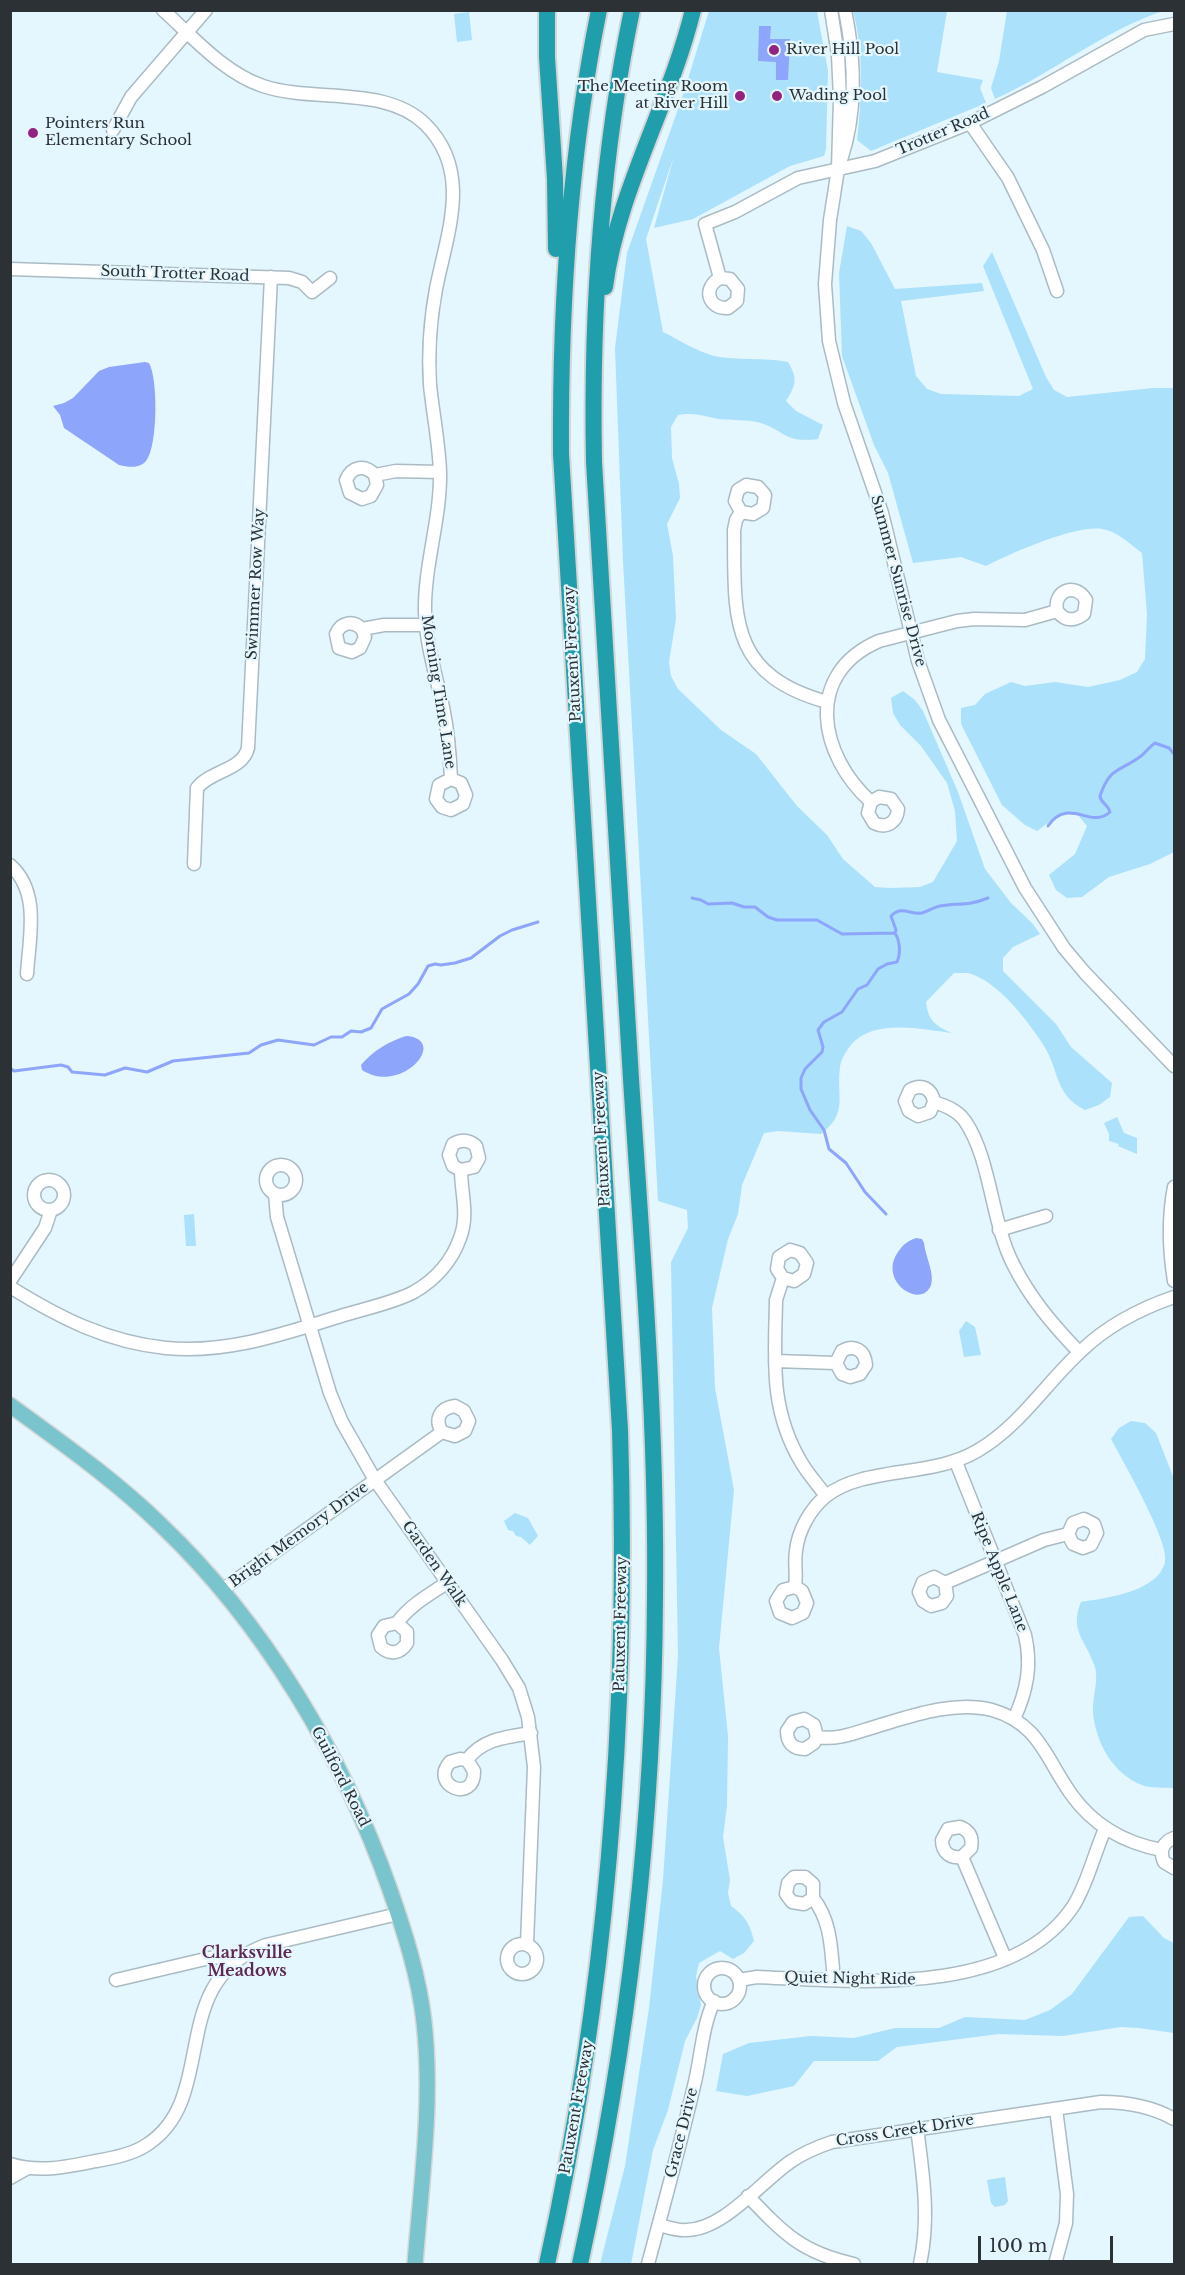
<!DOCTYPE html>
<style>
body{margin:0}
#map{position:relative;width:1185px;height:2275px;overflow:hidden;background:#e4f6fe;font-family:"Libre Baskerville",serif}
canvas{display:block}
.frame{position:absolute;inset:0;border:12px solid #2b3134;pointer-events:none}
.scale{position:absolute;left:978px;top:2236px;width:135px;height:27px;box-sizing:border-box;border:3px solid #2b3134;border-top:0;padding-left:8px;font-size:18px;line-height:21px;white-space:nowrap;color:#2b3134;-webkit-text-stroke:4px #e4f6fe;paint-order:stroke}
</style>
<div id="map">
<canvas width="1185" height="2275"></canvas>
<div class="frame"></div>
<div class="scale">100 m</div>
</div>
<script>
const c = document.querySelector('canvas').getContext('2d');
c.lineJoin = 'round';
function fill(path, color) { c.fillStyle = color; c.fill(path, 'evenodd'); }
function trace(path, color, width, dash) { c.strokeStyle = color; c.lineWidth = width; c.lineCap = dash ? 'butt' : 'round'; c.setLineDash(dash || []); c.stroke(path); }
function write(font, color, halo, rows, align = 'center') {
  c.font = font + ' "Libre Baskerville",serif'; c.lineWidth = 4.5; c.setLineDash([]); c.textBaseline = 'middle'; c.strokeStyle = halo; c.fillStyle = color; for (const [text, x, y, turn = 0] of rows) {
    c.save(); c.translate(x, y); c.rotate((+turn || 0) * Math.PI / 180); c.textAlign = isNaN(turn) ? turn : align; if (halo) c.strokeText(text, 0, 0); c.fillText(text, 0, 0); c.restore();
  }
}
fill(new Path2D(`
 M709,11H817L828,71L826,149L824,156L790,166L693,219L654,228L674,156L646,239L663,332C679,340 696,351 714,356C738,361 764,357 788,362C798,379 796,385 786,401L796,411L823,425L818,439C784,443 787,432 761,423C747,419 733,421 719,419C703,416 695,412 678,415L671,427L672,458L679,484L680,498L667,524L673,556L676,619L669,662L671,676L678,689L721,730L756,754L797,806L827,835L843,859L875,887L890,888L920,887L933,882L957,841L955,811L947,783L921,746L900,725L893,713L891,698L903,691L915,700L923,711L958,792L985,869L1011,903L1032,923L1040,934L1013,947L1003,958V971L1056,1024L1071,1047L1112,1083L1110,1097L1099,1105L1085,1110C1054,1094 1060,1072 1044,1046C1029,1022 997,980 968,973C964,973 959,973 954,973L926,1002C928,1020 935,1026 952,1033C920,1029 873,1018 850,1046C846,1052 841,1059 840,1067C836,1097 849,1112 821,1134L778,1131L764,1133L742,1185L738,1214L728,1239L712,1308L715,1388L734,1490L719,1648L728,1736L727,1806L723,1837L730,1880L728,1893L731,1906C745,1916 750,1924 754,1941L744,1953L733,1959L720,1951L699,1963L696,1976L701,2005L697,2018L685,2041L668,2110L653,2150L631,2264H600L625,2166L649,2008L663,1880L678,1656L671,1262L688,1228L687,1210L658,1201L623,561L615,348L627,253L683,95Z
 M853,11H947L937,72L983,80L980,88L986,103L871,151L857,140C862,99 864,51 853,11Z
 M1007,11V10L1163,11C1103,31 1053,73 995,99L991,88L999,61Z
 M469,12L472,40L457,42L454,14Z
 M847,226L861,231L871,243L895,289L982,283L984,291L901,301L916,376L927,389L941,394L1019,396L1033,389L983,266L992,252L1046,377L1054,390L1067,397L1153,388H1174V852L1150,864L1109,877L1082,897L1067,898L1056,890L1049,875L1075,854L1087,826L1078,815L1062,813L1037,831L1025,825L1002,805L961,724V708L975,705L985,694L1011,682L1025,686L1055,682L1088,687L1120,680L1137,672L1145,659L1147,614L1142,553C1130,544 1117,531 1102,529C1074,525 1012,553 986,566L961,557L913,563L888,473L874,445L842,356L839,273Z
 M1117,1117L1124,1133L1137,1138V1154L1118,1146L1119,1144L1109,1141V1134L1104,1123Z
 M194,1214L196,1246H186L184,1215Z
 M966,1321L975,1327L981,1355L964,1357L959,1331Z
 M1131,1421L1145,1423L1156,1433L1174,1479V1788C1165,1787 1151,1789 1142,1785C1113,1774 1096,1743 1093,1713C1092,1698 1099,1680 1095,1667C1086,1640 1069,1631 1081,1602C1106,1598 1158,1592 1165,1562C1170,1542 1122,1460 1111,1439L1119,1428Z
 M515,1513L528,1518L538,1536L530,1545L521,1537L516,1536L513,1531L508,1530L504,1521Z
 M1143,1916L1164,1938L1174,1943V2033L1139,2028L1121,2027L1063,2036L999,2034L897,2047L878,2061H814L794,2086L747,2096L716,2091L723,2054L749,2043L811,2036L854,2038L895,2028H939L965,2017L1025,2020L1050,2010L1072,1994L1129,1917Z
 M1005,2177L1008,2201L1005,2205L995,2207L991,2203L987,2180Z`), '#abe1fa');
fill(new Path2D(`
 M759,26H771L770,39H790L788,80H776V62L758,61Z
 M145,362L149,363C158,378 158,446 146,461C139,469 129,467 119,465L64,428L60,415L53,406L64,403L73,398L99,371L109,367Z
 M406,1036C450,1039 402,1096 362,1070L361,1065C374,1050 388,1042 406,1036Z
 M916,1238L922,1239L924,1243C925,1255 935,1274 931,1285C922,1310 877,1282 898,1252C903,1245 907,1241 916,1238Z`), '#8da5fb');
trace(new Path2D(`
 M1048,826C1069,796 1091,830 1110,812C1108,804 1101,804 1100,796C1110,766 1120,772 1141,756C1146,752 1149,747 1155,743L1169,748L1174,754
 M692,898L701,900L708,904L732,903L744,907H755L768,917L777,920H817L842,934L895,933L896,930L891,916C902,905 910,915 922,913C929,911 934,907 940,906C960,903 968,906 988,898
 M10,1068L14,1071L61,1065L68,1067L72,1072L105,1075L125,1068L147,1072L173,1061L249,1053L261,1045L278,1040L314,1045L331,1037H342L351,1031L361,1032L371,1028L382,1009L409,994L418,984L428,966L435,964L441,965L455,963L471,958L500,936L512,930L538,922
 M886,1214L865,1192L846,1163L829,1149L824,1130L810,1110L801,1089V1078L805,1069L822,1052L823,1047L818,1030L824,1022L842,1012L858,989L867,985L878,969L887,964L897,962C901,953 900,941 895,933`), '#8da5fb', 3);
const minor = new Path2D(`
 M163,10C193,37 224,73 263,86C314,103 385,85 425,124C473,171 447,233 436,289C430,321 428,353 430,385C433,414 439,443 440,472C441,519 424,565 425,612C426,645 436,675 443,707C448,731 450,755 451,779L439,785L436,799L442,807L451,810L463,804L466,795L461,783L451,779
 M831,10L838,55L840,99L838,169L830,220L825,284L829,341L844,403L882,513L918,661L939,720L1025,888L1064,948L1085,973L1174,1066
 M970,123L1008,178L1043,250L1057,291
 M113,130L131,97L206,10
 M841,160C857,112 855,59 845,10
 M10,269L289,278L302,282L312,292L330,278
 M720,278L730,279L738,289L737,301L728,308C708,309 702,288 720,278L705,224L735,212L798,178L875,161L970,123L1042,87L1144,30L1174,24
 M375,475L377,485L371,496L362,499L350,493L346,480C352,466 365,464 375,475L396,471L440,472
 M741,512L735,501L738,490L746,485L758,487L765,495L763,508L753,514L741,512L736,520L734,530C735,616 727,674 827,702
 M362,629L365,637L360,648L352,652L339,648L336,634C341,622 353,620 362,629L384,625H426
 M871,802L868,813L874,823C886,829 897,823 898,809L891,799L879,797L871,802C819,755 803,674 879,641L957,621L974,619L1025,620L1057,611C1065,621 1073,622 1084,614L1086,600C1076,582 1053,590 1057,611
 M194,864L197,788C211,770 242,771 248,748L271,277
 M10,865C41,892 29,939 27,974
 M934,1102L930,1112L918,1116L909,1111L905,1101L910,1090C922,1083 932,1089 934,1102C946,1106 957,1110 965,1121C991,1159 991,1221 1013,1264C1030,1298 1053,1325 1079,1352
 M266 1180a15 15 0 1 1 30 0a15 15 0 1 1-30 0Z
 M34 1195a15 15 0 1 1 30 0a15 15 0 1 1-30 0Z
 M1174,1187C1168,1218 1169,1250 1174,1281
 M275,1194L277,1217L330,1393L342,1422L375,1480L502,1660L519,1688L528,1717L534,1767L527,1944
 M999,1230L1046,1216
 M783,1278L777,1269L779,1257L790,1250L800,1253L807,1263L804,1274L794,1281L783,1278L776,1300C775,1359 769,1408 801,1462C808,1474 818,1485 826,1496
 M10,1281L45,1228L51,1210
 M10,1287C60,1318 107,1342 166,1348C228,1354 286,1333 344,1315C367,1308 393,1303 414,1292C435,1280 452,1261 460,1238C469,1215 461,1193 461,1170L474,1167L479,1158L476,1146C469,1140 462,1139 453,1144L449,1155L453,1166L461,1170
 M775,1361L836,1363L842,1374L850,1377L860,1374L866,1365C865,1350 854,1344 842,1351L836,1363
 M956,1462L1025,1635C1032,1665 1027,1691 1014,1719
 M945,1583L934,1577L923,1582L919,1592L923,1601L931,1606L942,1603L947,1596L945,1583L1044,1540L1068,1534L1073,1544L1083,1548L1091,1545L1097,1533L1094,1524L1084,1519L1073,1523L1068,1534
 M795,1587L783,1590L776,1601L780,1613L792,1618L803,1613L807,1603L802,1591L795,1587C797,1575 794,1563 796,1551C798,1531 810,1509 826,1496C864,1466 931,1478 977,1451C1020,1426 1045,1384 1081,1351C1108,1325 1139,1309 1174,1297
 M222,1590L442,1432C434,1419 440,1408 455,1406L464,1411L469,1421L465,1431L455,1436L442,1432
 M397,1623L384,1626L378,1635L381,1647C390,1655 400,1654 407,1643V1632L397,1623C410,1605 429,1595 448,1582
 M817,1737L814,1725L804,1719L793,1722L787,1731C787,1743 793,1749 805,1749L814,1743L817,1737C836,1740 852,1734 871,1728C908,1717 953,1700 992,1710C1039,1723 1046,1759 1071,1794C1093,1825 1124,1843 1162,1850
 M467,1760L474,1771C475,1804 429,1786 450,1762L460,1759L467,1760C482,1739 506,1737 531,1733
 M1174,1838C1163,1842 1159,1851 1164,1862L1174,1868
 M962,1857L971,1848C973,1838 970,1831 960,1827L948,1829L942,1840C942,1852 950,1859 962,1857L1005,1958
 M813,1898V1884L805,1877H794L788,1883L786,1894L792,1902L804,1904L813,1898C832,1922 831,1951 834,1980
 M507 1959a15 15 0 1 1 30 0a15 15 0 1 1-30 0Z
 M704 1986a18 18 0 1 1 36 0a18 18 0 1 1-36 0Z
 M116,1980L214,1957L237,1960
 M739,1980L757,1977C852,1981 1013,1999 1074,1905C1088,1882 1094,1854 1105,1829
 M917,2128C923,2175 930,2218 920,2264
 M10,2164C39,2173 67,2167 96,2161C113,2158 134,2154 148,2144C220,2096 165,1982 266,1945L398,1914
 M10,2178L26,2169
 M748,2196C783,2233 802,2253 854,2264
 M659,2225C667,2227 678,2231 686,2230C723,2230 760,2183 790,2162C803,2153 817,2147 832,2142L1101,2102C1127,2102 1151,2106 1174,2119
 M648,2264C664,2205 680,2146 694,2086C701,2058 702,2027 714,2001
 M1055,2264L1066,2223L1067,2194L1056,2109`);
const major = new Path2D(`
 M10,1405C62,1443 115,1480 161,1525C264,1623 343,1756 390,1890C405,1933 419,1977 424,2022C433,2102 421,2185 415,2264`);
const highway = new Path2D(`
 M547,10V57L555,179L556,249
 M605,287C617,192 670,104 693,10
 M547,2264C608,1988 629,1713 620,1430L561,454C560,305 569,157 599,10
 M580,2264C628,2045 654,1821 655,1597C657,1424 642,1251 631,1079C619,873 607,667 594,462C591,310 601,159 632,10`);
trace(minor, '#aabbc3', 15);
trace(major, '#d5d6d6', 18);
trace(highway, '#d5d6d6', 20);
trace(minor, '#fff', 12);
trace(major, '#7ac5cd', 15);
trace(highway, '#219eac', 16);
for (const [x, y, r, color] of [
 [774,50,6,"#942281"],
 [740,96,6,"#942281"],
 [777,96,6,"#942281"],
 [33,133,6,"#942281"]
]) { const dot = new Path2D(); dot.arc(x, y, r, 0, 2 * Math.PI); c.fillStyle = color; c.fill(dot); trace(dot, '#e4f6fe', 2); }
write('15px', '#2b3134', '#e4f6fe', [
 ["River Hill Pool",786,50],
 ["The Meeting Room",728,87,"right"],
 ["at River Hill",728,104,"right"],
 ["Wading Pool",789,96],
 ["Pointers Run",45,124],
 ["Elementary School",45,141]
], 'left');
write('15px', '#2b3134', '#e4f6fe', [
 ["Trotter Road",943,132,-23],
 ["South Trotter Road",175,274,2],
 ["Summer Sunrise Drive",898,581,75],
 ["Swimmer Row Way",256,584,-87],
 ["Patuxent Freeway",573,654,-93],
 ["Morning Time Lane",438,692,81],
 ["Patuxent Freeway",602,1139,-93],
 ["Bright Memory Drive",299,1535,-36],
 ["Garden Walk",434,1564,55],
 ["Ripe Apple Lane",999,1572,68],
 ["Patuxent Freeway",621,1624,-89],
 ["Guilford Road",340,1777,63],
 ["Quiet Night Ride",850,1979,1],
 ["Patuxent Freeway",577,2107,-80],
 ["Cross Creek Drive",905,2131,-9],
 ["Grace Drive",682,2133,-76]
]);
write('bold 16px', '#5f2854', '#e4f6fe', [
 ["Clarksville",247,1953],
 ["Meadows",247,1971]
]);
</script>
